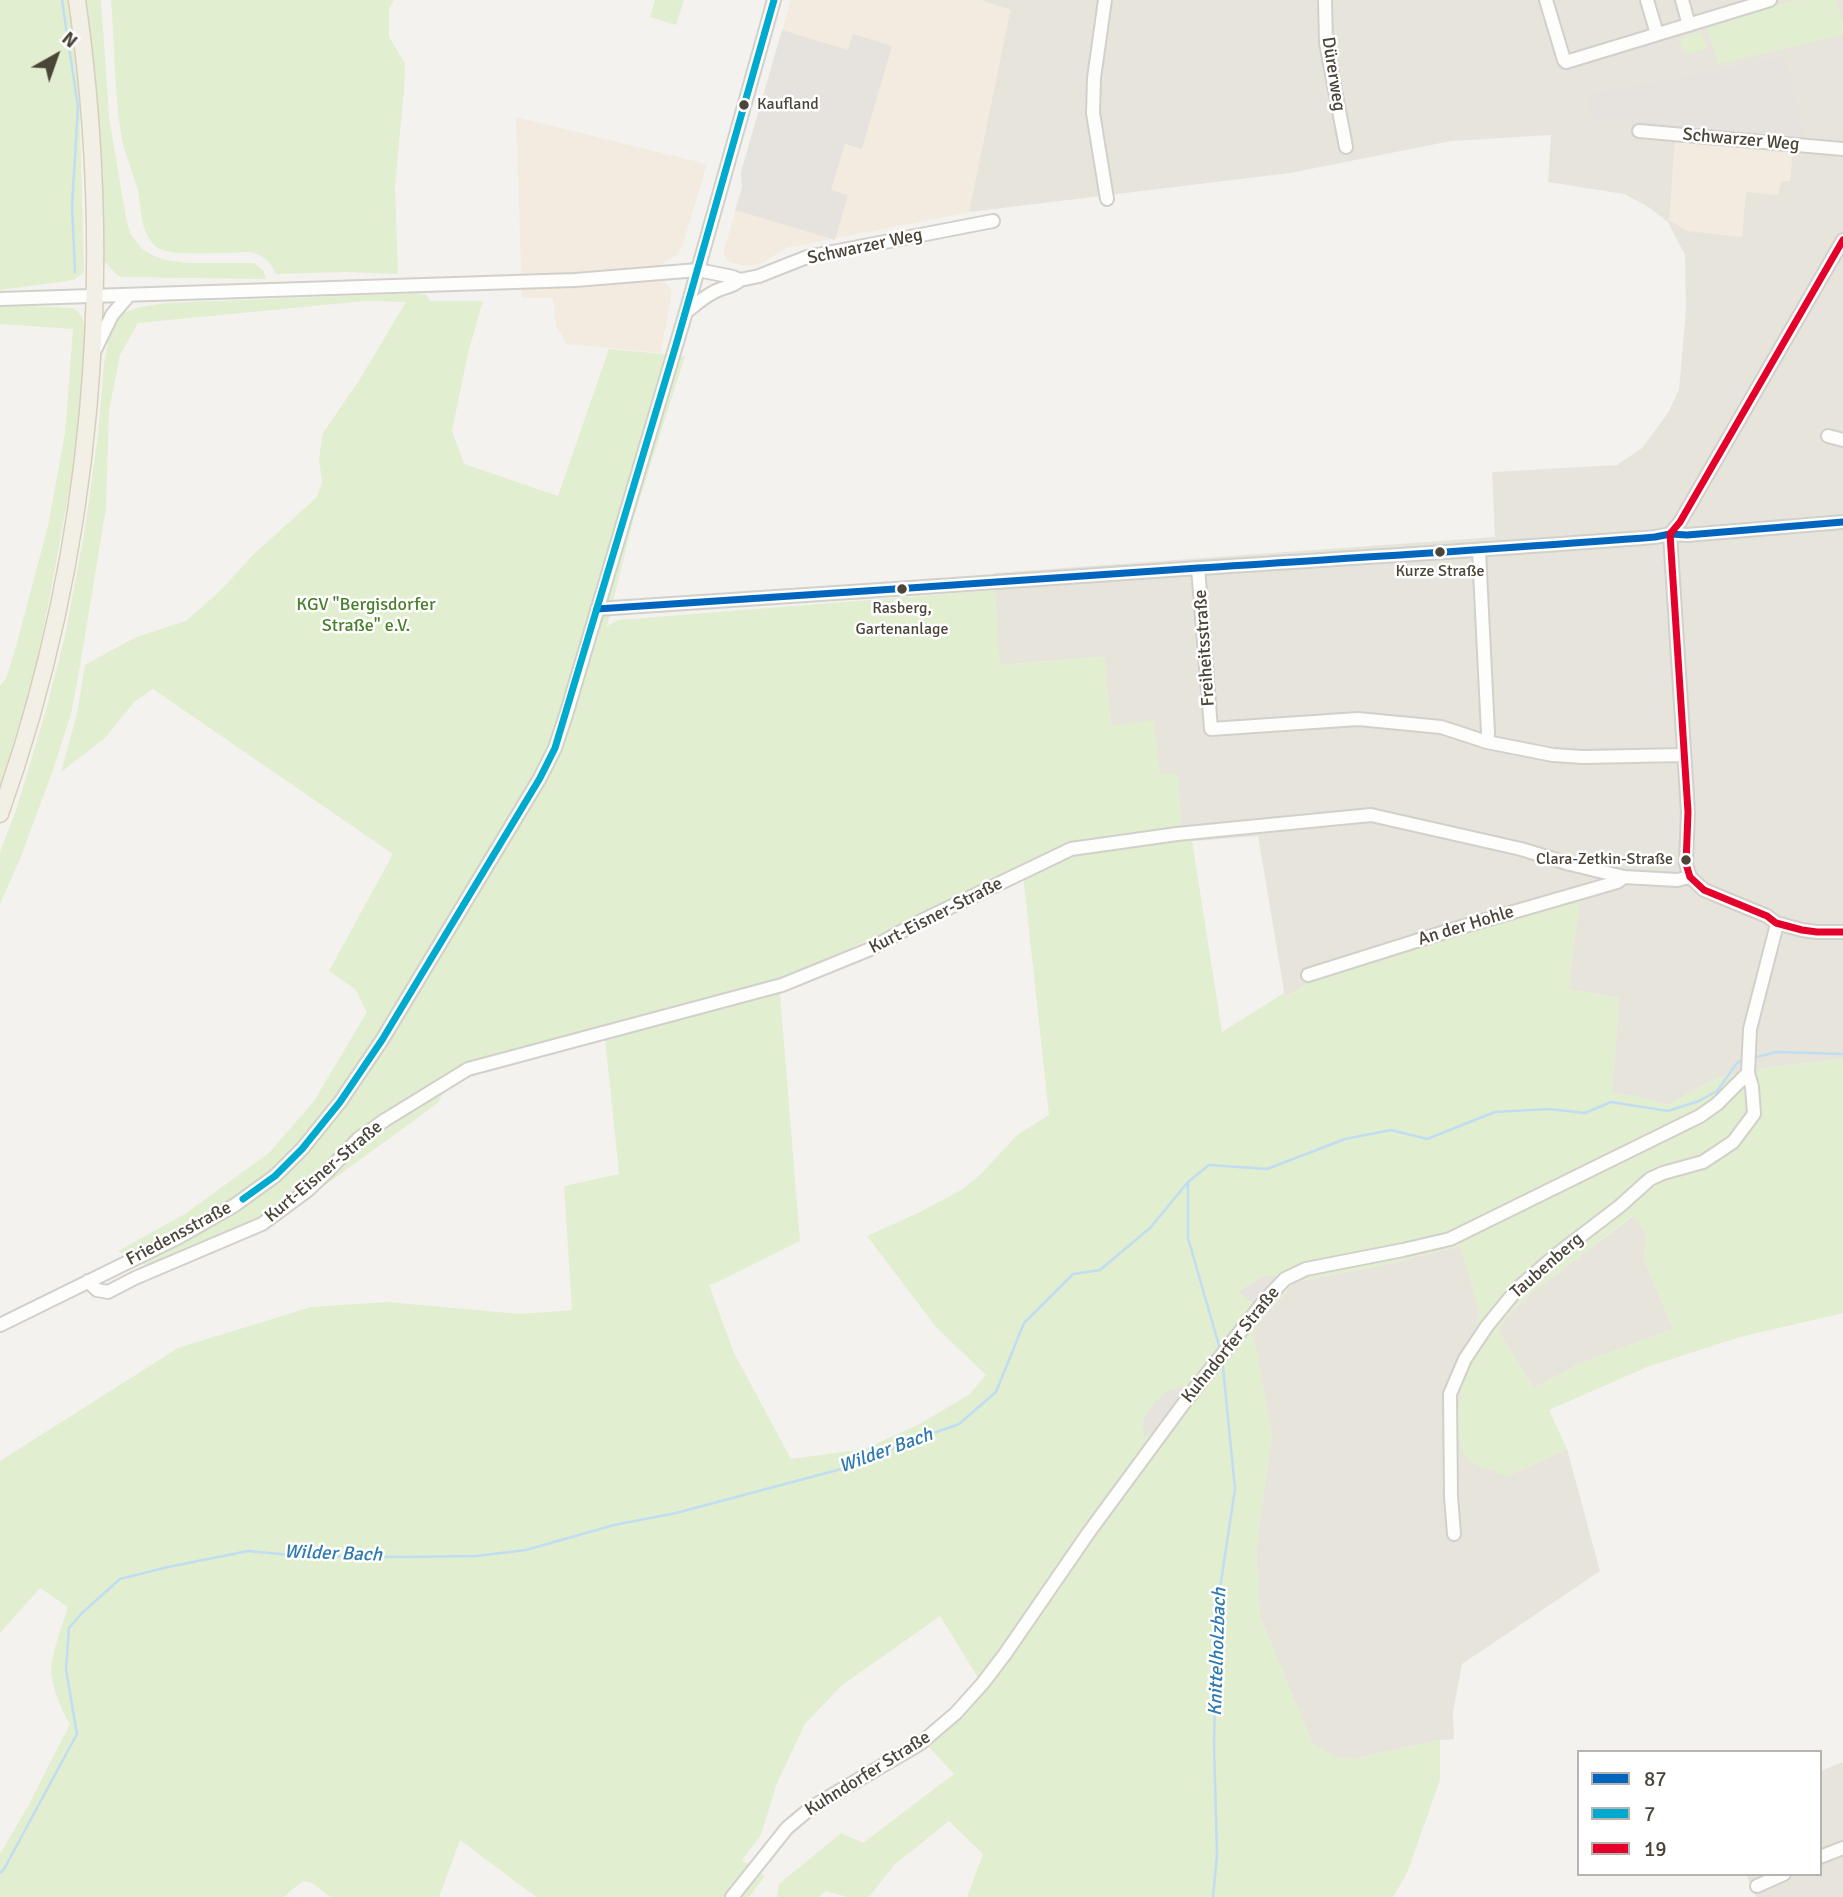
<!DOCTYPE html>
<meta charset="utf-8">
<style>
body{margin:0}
#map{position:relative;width:1843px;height:1897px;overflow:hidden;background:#f4f2ee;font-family:Signika,sans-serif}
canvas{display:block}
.legend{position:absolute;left:1577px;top:1750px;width:245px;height:126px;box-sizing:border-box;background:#fff;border:2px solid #b7b4b0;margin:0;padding:9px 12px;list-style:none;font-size:21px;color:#4b4439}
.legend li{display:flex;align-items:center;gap:14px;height:35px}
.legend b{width:35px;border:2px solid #b7b4b0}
.north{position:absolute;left:21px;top:21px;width:70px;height:70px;-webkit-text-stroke:5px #fff;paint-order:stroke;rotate:40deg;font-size:19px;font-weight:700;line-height:28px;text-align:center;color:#4b4439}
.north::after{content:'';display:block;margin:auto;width:24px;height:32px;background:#4b4439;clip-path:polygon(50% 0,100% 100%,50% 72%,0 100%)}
</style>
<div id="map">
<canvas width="1843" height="1897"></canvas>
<ul class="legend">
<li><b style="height:9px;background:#0065bd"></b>87</li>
<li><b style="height:9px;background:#00a9ce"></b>7</li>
<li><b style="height:9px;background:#e4002b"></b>19</li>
</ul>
<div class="north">N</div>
</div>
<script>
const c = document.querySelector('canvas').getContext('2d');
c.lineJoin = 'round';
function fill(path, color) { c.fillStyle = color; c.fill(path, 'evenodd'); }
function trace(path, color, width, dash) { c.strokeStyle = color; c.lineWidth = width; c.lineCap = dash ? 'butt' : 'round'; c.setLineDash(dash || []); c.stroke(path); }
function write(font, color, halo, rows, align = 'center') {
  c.font = font + ' Signika,sans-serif'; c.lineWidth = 5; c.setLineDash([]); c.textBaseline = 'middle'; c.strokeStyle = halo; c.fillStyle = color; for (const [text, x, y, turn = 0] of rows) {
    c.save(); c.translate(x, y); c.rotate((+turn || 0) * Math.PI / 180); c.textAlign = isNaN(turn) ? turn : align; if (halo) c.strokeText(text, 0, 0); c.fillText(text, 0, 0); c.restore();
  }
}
fill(new Path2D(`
 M980,0H1843V1059L1772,1067L1715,1079L1667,1105L1644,1098L1612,1093L1619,998L1568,989L1580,895L1321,977L1285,997L1258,836L1182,842L1178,774H1160L1111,726L1104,657L999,665L994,573L1495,537L1492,472L1617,465L1642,448L1668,413L1679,389L1686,310L1685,255L1668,222L1647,206L1624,194L1548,182L1551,135L1451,141L1290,173L969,212L1010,10Z
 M1634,1215L1646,1234L1644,1259L1673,1329L1579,1364L1534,1388L1498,1331L1506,1317L1530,1294Z
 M1461,1246L1480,1313L1462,1378L1508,1476L1567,1449L1600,1571L1462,1664L1453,1712L1454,1739L1440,1740L1354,1759L1334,1757L1312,1743L1260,1617L1256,1548L1272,1435L1252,1329L1295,1282L1388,1264Z
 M1843,1762V1897H1756L1746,1874H1820V1771Z`), '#e7e4dc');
fill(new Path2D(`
 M791,0H980L1010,10L969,212L786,248L760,264L746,266L730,262L723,254L742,188L741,172Z
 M516,117L707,164L682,247L677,255L663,262L665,283L672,290L661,353L567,344L556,326L553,298H522Z
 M1675,140L1793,150L1790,181H1781L1778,195L1746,192L1742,237L1687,231L1669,220Z`), '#f3ebdf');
fill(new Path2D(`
 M1784,56L1806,140L1796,141L1590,119L1589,94L1733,68Z`), '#e6e2de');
fill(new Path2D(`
 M0,0H69L79,83L84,272L74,280L0,290Z
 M83,0H101L109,117L126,218L131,235L142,249L154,256L165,260L188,263H254L263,270L266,279L121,277C111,272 111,265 103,261L100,146Z
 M111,0H394L389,9V37L405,63L404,90L395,187L398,274L347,272L276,274C270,262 265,256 251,252C231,252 176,257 160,249C140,238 142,211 138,191C133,172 124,153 121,134C114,90 115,45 111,0Z
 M655,0H684L676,25L650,17Z
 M1797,0H1836L1843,19V35L1718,64L1706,23Z
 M1701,31L1707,48L1685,55L1679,39Z
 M418,293L426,295L430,301H483L468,353L452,431L464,464L558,496L609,349L685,356L634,517L607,626L618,620L995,590L1000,665L1104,657L1111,726L1154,720L1160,774H1178L1182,841H1192L1222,1032L1284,993L1286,997L1321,977L1580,894L1568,989L1619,998L1612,1093L1644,1098L1667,1105L1715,1079L1772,1067L1843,1059V1313L1740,1337L1647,1367L1549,1410L1567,1449L1508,1476L1478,1466L1462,1454L1457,1428L1462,1378L1480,1313L1461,1246L1388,1264L1295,1282L1252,1328L1272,1435L1256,1548L1260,1617L1312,1743L1334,1757L1354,1759L1440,1740V1780L1407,1873L1393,1897H967L983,1854L949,1821L894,1865L869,1897H847L826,1891L819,1897H777L779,1884L841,1833L863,1843L954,1774L927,1745L960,1718L985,1689L940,1616L841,1686L805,1724L777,1783L761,1835L742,1860L765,1876L749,1897H536L460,1840L439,1897H330L312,1883L303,1881L289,1892L285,1897H0V1854L28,1806L70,1724C62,1711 52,1687 51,1672C51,1656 63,1622 68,1607L40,1588L0,1633V1461L178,1348L311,1307L387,1302L520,1314L572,1310L564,1186L619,1174L604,1028L455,1068L438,1103L302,1202L220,1240L149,1267L118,1251L185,1214L270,1152L314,1101L367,1012L355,989L329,971L393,854L153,689L135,701L105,738L61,772L77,714L85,665L136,637L186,621L220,591L253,555L317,497L322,483L319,458L323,433L360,379L406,302L365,301L138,323L120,355L109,411L106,508L80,666L71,714L53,770L20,859L0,904V852L16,810L45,714L65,636L85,529L98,435L104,364L111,327L121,314L140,307L167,303ZM1022,865L1049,1115L1017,1135L981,1174L963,1189L918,1213L867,1236L936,1327L986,1375L970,1394L918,1425L864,1449L791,1459L734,1353L709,1285L720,1281L800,1241L779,981L920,916ZM1633,1215L1646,1234L1644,1259L1673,1329L1579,1364L1534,1388L1498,1331L1506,1317L1530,1294Z
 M0,305L73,308C81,313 83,318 85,328L78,432L70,485L52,585L35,672L0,786V686L6,678L15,650L48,526L65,433L73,329L0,324Z`), '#e1eecf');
fill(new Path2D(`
 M782,30L848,50L853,34L892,46L862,149L845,144L831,190L848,195L835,240L735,210L742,188L741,172Z
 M1265,1276L1281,1277L1257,1307L1239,1291Z
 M1192,1384L1159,1428L1144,1437L1143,1424L1145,1416L1155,1402L1168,1391Z`), '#e6e3df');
trace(new Path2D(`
 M62,0L78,107L72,206L75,272
 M1753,1058L1776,1052L1843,1054
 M1188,1182V1238L1220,1349
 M0,1873L4,1869L77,1734L66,1670L69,1628L81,1614L120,1579L168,1567L248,1551L302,1556L405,1557L476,1556L526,1550L614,1525L676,1513L845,1468L900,1445L959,1424L996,1392L1024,1323L1073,1274L1100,1270L1150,1228L1188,1182L1209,1165L1267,1169L1345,1139L1391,1130L1427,1139L1495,1112L1549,1109L1585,1113L1611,1102L1668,1111L1699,1101L1717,1091L1737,1063L1743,1059
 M1213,1897L1217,1855L1214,1743L1217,1608L1235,1489L1223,1367`), '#c0ddf1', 2.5);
const minor = new Path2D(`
 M1105,0L1094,78L1093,113L1107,199
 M1325,0L1326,43L1346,147
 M1546,0L1564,60L1566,62L1770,0
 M1647,0L1657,34
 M1682,0L1689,25
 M1639,131L1843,149
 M1843,240L1680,522L1670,534L1688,812L1686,864L1690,877L1704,890L1767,916L1776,923L1802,930L1817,932H1843
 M0,299L575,280L698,270L733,277L740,280L759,276L807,257L993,221
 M686,312C695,305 704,297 714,292C723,287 733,287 740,280
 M95,350L112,315L129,295
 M1828,436L1843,440
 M1479,551L1488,733L1487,742
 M1198,568L1211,729L1358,719L1441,727L1487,742L1553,755L1583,757L1684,755
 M597,609C797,597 998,581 1198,568C1350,558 1503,549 1655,537L1670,534L1687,535L1843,522
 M1308,975L1451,930L1617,882L1624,877
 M88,1281L97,1290L108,1292L135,1278L262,1224L308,1190L328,1171L358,1139L385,1120L468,1069L782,985L868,950L915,924L1071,849L1177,834L1371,815L1521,849L1570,864L1624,877L1677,880L1690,877
 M0,1325L179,1237L235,1205L275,1176L302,1149L340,1102L382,1040L540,778L555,748L566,715L686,312L774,0
 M1454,1534L1451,1496L1450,1394L1465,1359L1487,1326L1518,1288L1556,1255L1620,1206L1650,1179L1663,1173L1703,1162L1733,1142L1754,1114L1752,1087L1748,1073
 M1820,1857L1843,1848
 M1757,1886L1784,1874
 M732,1897L787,1828L812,1807L921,1743L956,1713L983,1683L1005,1654L1089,1532L1187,1399L1266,1299L1285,1279L1306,1269L1403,1250L1450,1239L1700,1116L1717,1104L1748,1073L1750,1029L1776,928V923`);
const major = new Path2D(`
 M0,814C93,554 116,272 77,0`);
trace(minor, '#d2d0cb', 16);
trace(major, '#d6cebb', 19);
trace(minor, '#fdfdfc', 12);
trace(major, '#f2efe6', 16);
trace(new Path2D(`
 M597,609C797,597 998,581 1198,568C1350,558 1503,549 1655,537L1670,534L1687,535L1843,522`), '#0065bd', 7);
trace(new Path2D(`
 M243,1199L275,1176L302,1149L340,1102L382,1040L540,778L555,748L676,345L774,0`), '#00a9ce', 7);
trace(new Path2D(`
 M1843,240L1680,522L1670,534L1688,812L1686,864L1690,877L1704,890L1767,916L1776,923L1802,930L1817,932H1843`), '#e4002b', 7);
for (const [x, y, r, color] of [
 [744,105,6,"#4b4439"],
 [1440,552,6,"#4b4439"],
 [902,589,6,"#4b4439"],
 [1686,860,6,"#4b4439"]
]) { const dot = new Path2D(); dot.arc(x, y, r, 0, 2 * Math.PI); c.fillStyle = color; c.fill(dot); trace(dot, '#fff', 2.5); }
write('16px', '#4b4439', '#fff', [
 ["Kaufland",757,105,"left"],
 ["Kurze Straße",1440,572],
 ["Rasberg,",902,609],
 ["Gartenanlage",902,630],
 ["Clara-Zetkin-Straße",1673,860,"right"]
]);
write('18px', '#4b4439', '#fff', [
 ["Dürerweg",1333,74,81],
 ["Schwarzer Weg",1741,140,5],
 ["Schwarzer Weg",865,247,-12],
 ["Freiheitsstraße",1205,648,-94],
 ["Kurt-Eisner-Straße",936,916,-27],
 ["An der Hohle",1466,926,-17],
 ["Kurt-Eisner-Straße",324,1172,-40],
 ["Friedensstraße",179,1234,-28],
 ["Taubenberg",1547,1266,-41],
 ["Kuhndorfer Straße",1231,1345,-51],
 ["Kuhndorfer Straße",868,1774,-32]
]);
write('18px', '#4a7f2a', '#fff', [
 ["KGV \"Bergisdorfer",366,605],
 ["Straße\" e.V.",366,626]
]);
write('italic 19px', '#2e7ab2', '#fff', [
 ["Wilder Bach",886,1451,-20],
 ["Wilder Bach",333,1554,2],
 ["Knittelholzbach",1218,1652,-88]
]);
</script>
